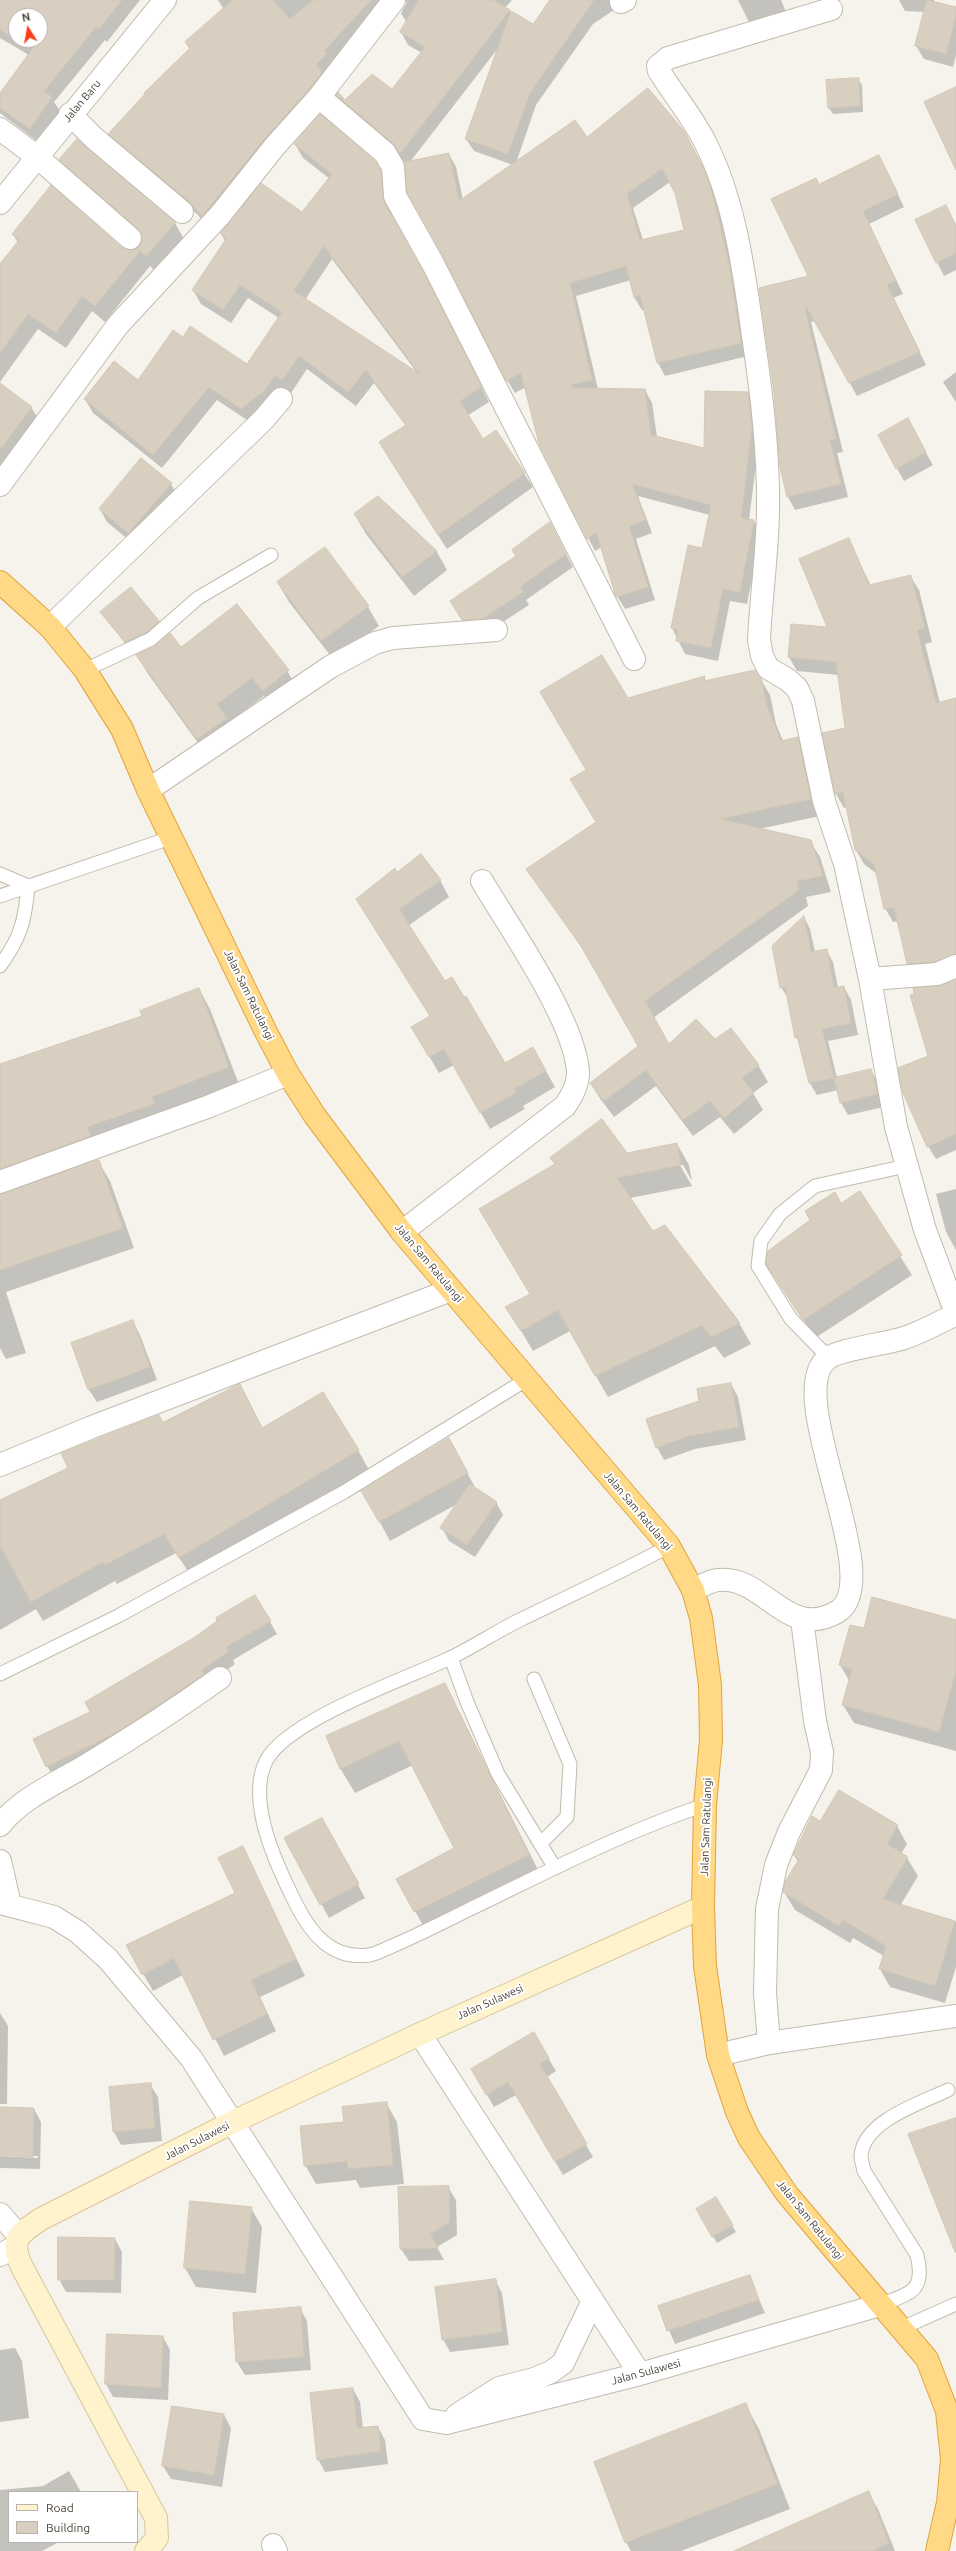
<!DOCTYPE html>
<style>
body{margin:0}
#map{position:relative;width:956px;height:2551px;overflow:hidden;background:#f6f3ec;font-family:Ubuntu,sans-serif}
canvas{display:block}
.legend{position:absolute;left:8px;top:2491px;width:130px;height:52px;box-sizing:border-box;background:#fff;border:1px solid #b7b4b0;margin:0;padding:5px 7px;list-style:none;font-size:12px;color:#4b4439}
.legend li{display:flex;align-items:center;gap:8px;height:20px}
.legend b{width:20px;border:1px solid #b7b4b0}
.north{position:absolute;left:8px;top:8px;width:40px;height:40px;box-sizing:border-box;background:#fff;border:1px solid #b7b4b0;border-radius:50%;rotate:349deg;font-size:11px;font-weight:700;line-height:16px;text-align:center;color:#4b4439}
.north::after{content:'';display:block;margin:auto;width:14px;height:18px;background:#fc3f1d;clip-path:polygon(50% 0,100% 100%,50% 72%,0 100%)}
</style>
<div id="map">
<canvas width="956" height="2551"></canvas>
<ul class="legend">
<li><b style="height:5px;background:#fff3cd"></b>Road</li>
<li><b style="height:11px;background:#d8cfc1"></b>Building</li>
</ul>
<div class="north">N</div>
</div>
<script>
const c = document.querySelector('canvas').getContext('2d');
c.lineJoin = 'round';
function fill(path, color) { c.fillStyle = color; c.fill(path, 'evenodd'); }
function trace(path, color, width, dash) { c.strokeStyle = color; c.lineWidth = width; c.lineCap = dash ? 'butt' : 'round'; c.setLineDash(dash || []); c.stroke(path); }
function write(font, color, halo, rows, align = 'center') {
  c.font = font + ' Ubuntu,sans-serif'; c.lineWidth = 4; c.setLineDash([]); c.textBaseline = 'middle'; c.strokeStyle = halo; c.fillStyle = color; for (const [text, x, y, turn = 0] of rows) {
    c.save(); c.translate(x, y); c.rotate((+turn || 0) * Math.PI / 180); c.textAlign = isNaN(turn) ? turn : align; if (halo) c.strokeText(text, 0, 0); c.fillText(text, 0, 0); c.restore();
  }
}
fill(new Path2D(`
 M0,0H140L107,42L105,40L54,102L60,111L38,142L0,113V95L29,55L0,38ZM16,16H40V40H16Z
 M218,0H402L385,5L331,63L333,67L209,228L198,215L117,146L110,134L190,50L186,43L224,10Z
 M403,0H512L505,8L533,25L551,0H612L617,8L593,24L536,105L516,163L587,138L691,145L711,184L719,206L736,278L748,356L665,376L658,363L645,309L642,310L634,297L631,280L576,296L598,389L645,390L652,403L657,437L705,449L748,393L755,406L759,441L749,520L754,521L761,534L747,604L730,601L718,661L685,654L672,628L703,549L710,515L638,496L652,533L636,539L655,600L625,609L617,596L602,547L595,551L539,443L526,387L515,393L507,380L405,162L345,108L337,95L345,102L392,91L422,53L408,45L401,32L407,23L401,13L407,2ZM499,47L466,139L474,151L513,165L463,200L456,167L449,154L410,162ZM670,182L676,193L685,230L643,240L633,208Z
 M738,0H781L789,19L755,34Z
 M899,0H934V2L956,8V55L953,67L924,59L916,46L925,12L905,11Z
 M858,79L862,85L863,112L833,114L829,108Z
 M295,144L374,162L388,186L392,217L429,283L489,402L467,416L483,441L496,431L533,487L447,549L388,457L406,426L374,383L356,406L307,369L291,393L283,389L250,422L217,400L162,468L93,413L85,399L138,382L183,338L247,366L279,318L248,298L231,323L201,304L193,290L225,241L221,234L302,213L330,179L303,158ZM332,259L418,374L305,300Z
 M879,156L904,207L869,224L903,294L893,298L926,365L857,396L815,321L811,322L843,452L837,453L848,497L795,510L788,497L781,466L810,277Z
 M61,160L175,223L184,239L156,272L150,266L105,322L92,311L66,348L38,329L0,382V266L18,243L13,234L134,251L141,246L142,239L70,176Z
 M946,207L956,225V270L944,276L916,220Z
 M956,372V402L943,382Z
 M0,384L31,407L41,423L0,478Z
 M907,420L933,465L904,481L879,436Z
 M171,484L178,497L136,546L107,522L100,509Z
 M378,497L437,552L447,570L414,596L366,534L355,515Z
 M550,524L573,567L526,600L529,605L489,631L471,633L458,614Z
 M849,540L871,586L910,576L919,590L932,642L925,644L940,703L956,699V970L916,977L908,963L899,921L893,922L885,908L877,874L864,864L856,850L847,807L844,808L836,794L847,729L839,675L797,671L789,657L829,628Z
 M278,583L368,607L379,626L333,659L289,602Z
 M131,588L159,622L166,634L154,645L134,655L101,612Z
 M181,649L284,665L295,685L274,709L264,696L228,723L209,758L148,674L137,655Z
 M704,678L707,681L760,678L770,695L776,724L783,741L797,738L807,755L820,816L759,829L810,841L820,857L831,892L806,897L808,906L653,1018L669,1045L715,1041L758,1065L768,1082L753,1093L763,1110L734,1134L720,1117L693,1136L656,1086L614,1117L601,1100L591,1084L639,1047L591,961L527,869L597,822L588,770L628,700Z
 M397,873L440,880L449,897L408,926L445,982L463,999L504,1064L533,1048L555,1087L523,1106L525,1109L490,1129L454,1065L439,1073L412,1027L431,1017L366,915Z
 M804,917L810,929L815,952L826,950L833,962L838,988L844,987L851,1000L858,1035L828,1041L837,1078L871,1070L878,1083L884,1107L848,1115L841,1103L838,1090L817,1095L810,1083L800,1044L796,1037L789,1000L781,987Z
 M199,989L210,1009L240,1087L3,1194L0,1189V1065L143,1017Z
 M956,1036V1150L936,1159L928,1146L929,1057Z
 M677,1144L689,1165L692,1181L683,1165H680L692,1186L630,1198L653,1232L739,1323L751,1344L724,1358L715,1346L608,1397L570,1331L533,1351L507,1307L531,1295L556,1165L552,1158L627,1154Z
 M98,1161L110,1181L134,1248L6,1292L26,1353L6,1359L0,1348V1193Z
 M956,1189V1250L946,1232L936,1194Z
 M860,1193L912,1275L815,1338L767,1264L841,1204Z
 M133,1322L140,1335L157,1380L97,1402L89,1390Z
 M731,1384L738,1397L746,1440L695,1449L664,1460L657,1447L700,1401Z
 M240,1385L263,1429L358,1450L369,1470L191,1576L176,1553L117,1584L115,1581L43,1621L36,1609L0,1630V1501Z
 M459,1458L476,1489L496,1502L503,1515L475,1557L449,1541L442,1528L457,1504L390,1541L363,1491Z
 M255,1596L277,1634L233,1660L235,1664L208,1683L54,1778L47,1766L195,1638Z
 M956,1621V1751L854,1723L843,1705L850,1682L840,1665L851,1626L864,1630Z
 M445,1684L543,1880L429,1936L397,1879L455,1848L413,1765L355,1793L340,1768Z
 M821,1822L897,1826L907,1844L901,1854L907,1858L918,1876L900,1906L956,1922V1967L945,2003L890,1987L880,1969L884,1956L853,1938L850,1943L795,1910L784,1892L798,1862L794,1855Z
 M329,1832L365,1898L329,1918L286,1839Z
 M242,1847L305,1976L260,1997L276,2031L224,2056L183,1975L153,1991L127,1945L236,1894Z
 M0,2013L8,2026L7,2104H0Z
 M533,2033L556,2071L547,2077L593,2157L563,2175L516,2095L494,2107L472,2069Z
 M150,2084L158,2097L162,2141L121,2145L114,2132L110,2088Z
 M386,2103L397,2122L404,2184L360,2188L356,2180L316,2184L305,2165L345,2123Z
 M0,2108L34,2109L41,2122L40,2169L0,2168V2156L38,2158V2156L0,2154Z
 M448,2187L456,2200L457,2235L437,2247L444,2260L409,2261L401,2249Z
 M715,2198L736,2232L717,2243L697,2209Z
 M251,2208L262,2227L256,2293L196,2287L185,2268Z
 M115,2239L122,2252L121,2293L66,2292L59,2279Z
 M749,2276L765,2313L675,2344L659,2307Z
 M495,2280L502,2293L509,2345L450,2352L443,2339Z
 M300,2308L307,2321L311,2370L245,2375L237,2362L234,2314Z
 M108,2335L163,2337L170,2350L168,2400L113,2397L106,2384Z
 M15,2348L22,2361L29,2418L0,2422V2350Z
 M353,2389L360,2402L363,2429L378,2427L385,2440L388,2464L325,2472L318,2459Z
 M745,2404L759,2429L790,2509L681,2551H631L626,2542Z
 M173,2407L224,2415L231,2428L222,2487L171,2479L163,2466Z
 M69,2471L81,2492H9V2542H59L42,2551H0V2490L43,2486Z
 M868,2493L878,2509L895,2551H740Z`), '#0003');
const building = new Path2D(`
 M0,0H122L99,29L96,27L44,91L52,97L30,129L0,108V93L33,48L18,40H40V16H16V39L0,30Z
 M233,0H273L290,19L313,0H371L324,51L327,54L316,64L322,72L309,89L265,138L202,216L190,202L108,134L145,94L144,93L190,48L185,42Z
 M419,0H493L510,10L400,154L393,143L336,95L338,92L345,100L372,74L392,89L425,47L400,32Z
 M550,0H594L530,93L508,154L465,139L511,11L533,24Z
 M927,0L956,7V15L946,54L915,46Z
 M859,78L860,106L828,108L826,80Z
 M956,87V170L924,102Z
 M648,88L684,131L704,169L712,192L729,264L741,343L657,363L640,295L634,297L626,266L570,283L592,380L572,384V388L645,389L651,435L704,448L705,391L748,392L752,427L741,518L754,520L740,592L723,589L711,648L676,641L678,630L671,628L688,545L702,548L711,505L632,484L646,520L629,526L648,587L616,597L596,532L587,539L539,444L521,373L506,381L443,256L407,192L404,162L449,153L459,201L575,120L587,137ZM662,169L675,193L684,230L640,240L627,194Z
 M320,114L375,161L381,171L384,202L421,268L482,387L460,401L483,439L496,430L525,473L438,535L379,442L406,425L366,370L348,392L299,356L282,380L275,375L264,391L241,409L209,387L153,455L84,399L114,361L138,380L173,330L183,337L190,326L247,364L282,312L240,285L223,310L192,290L226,239L220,233L261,183L302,212L332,174L294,144ZM324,246L420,374L294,291Z
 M77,139L176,222L146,256L140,251L95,306L82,296L56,333L28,314L0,353V264L19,240L12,234L51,185L122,248L134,250L142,241L138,229L59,160Z
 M879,155L898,194L863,211L896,281L887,285L920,352L849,383L807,308L805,309L836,439L830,440L841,484L787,497L780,467L774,392L759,288L808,276L771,199L816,178L819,184Z
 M946,205L956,226V253L936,263L915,220Z
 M0,383L32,407L0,450Z
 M908,418L926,452L896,469L878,435Z
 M141,458L172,483L128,533L99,509Z
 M378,496L437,551L402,577L354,514Z
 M550,522L566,554L520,587L523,592L482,619L462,620L450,601L516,556L512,550Z
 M849,538L869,585L911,575L925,628L917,630L936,703L956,698V954L934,962L907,964L894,907L884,909L874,864L855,850L843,792L835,794L822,733L845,728L836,662L788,657L791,624L827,627L799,559Z
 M325,547L369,606L321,641L277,582Z
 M131,587L159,621L147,632L125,642L100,612Z
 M237,604L289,670L263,691L252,678L217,704L227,718L197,739L136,655L155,646L170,633L181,647Z
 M602,655L628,698L705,676L704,681L755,670L761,678L767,706L781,741L798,737L811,799L720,819L811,840L823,876L797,881L799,890L645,1001L669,1044L696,1019L715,1039L731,1028L759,1065L742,1078L754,1093L724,1118L710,1101L683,1120L646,1070L604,1101L590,1083L638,1046L581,946L526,869L596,822L570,779L586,770L540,692Z
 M421,854L441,880L399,909L445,981L452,977L464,997L466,996L505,1063L533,1047L546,1071L514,1089L516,1093L480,1113L444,1049L429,1057L411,1027L430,1016L356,899L395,868L397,872Z
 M804,916L811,952L827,949L834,988L844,986L851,1023L822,1029L834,1078L809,1083L797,1036L795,1038L785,987L780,988L772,946Z
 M956,980V1134L927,1147L903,1093L898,1068L928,1056L910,995L914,994L913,988L938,986Z
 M199,988L229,1067L152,1097L155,1104L87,1127L91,1136L0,1169V1064L142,1016L140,1011Z
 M871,1069L878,1094L840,1103L834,1078Z
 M602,1119L627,1153L677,1143L681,1165L617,1178L653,1231L665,1225L740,1323L711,1337L702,1325L595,1376L558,1310L521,1331L505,1307L530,1294L479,1209L555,1164L550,1158Z
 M99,1160L123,1228L0,1270V1194Z
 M860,1191L902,1255L803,1320L766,1264L768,1251L810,1220L805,1211L835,1192L841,1203Z
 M133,1320L150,1367L88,1390L71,1343Z
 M731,1383L739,1427L688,1436L656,1448L646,1419L699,1401L697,1389Z
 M240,1384L262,1428L323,1392L359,1450L179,1558L164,1534L105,1565L103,1562L31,1602L0,1546V1500L68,1468L61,1453L159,1415L163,1422Z
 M449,1438L468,1473L379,1522L361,1491Z
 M470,1484L497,1502L467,1545L440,1528Z
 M255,1595L271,1621L226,1647L229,1651L202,1670L204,1674L133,1722L108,1737L46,1767L33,1739L90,1712L85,1702L195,1637L217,1621L216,1618Z
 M872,1597L956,1620V1671L939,1732L842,1705L852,1669L839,1665L850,1625L864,1628Z
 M445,1683L529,1855L414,1912L396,1879L454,1848L399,1741L340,1769L326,1736Z
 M839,1790L898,1825L887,1844L908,1857L883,1899L955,1921L935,1986L879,1969L886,1946L843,1920L839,1926L783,1892L785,1882L799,1859L793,1855L812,1816L820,1821Z
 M322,1818L359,1884L320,1905L284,1838Z
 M243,1846L296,1959L251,1980L267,2014L213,2040L174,1958L142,1975L126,1945L235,1893L218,1858Z
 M534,2032L549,2058L540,2064L587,2144L555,2162L508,2082L486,2095L471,2069Z
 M151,2083L155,2128L113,2132L109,2087Z
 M387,2102L393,2165L348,2169L347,2161L304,2166L300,2126L344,2122L342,2107Z
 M0,2107L34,2108L33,2157L0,2155Z
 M956,2118V2252H955L908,2134Z
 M449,2186L450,2222L430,2234L438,2248L400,2249L398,2187Z
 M716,2197L733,2225L712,2237L696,2209Z
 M190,2201L252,2207L245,2274L184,2268Z
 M58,2237L115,2238L114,2280H58Z
 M750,2275L759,2300L667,2331L658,2306Z
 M496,2279L502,2332L442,2340L435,2287Z
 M301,2307L304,2357L236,2362L233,2313Z
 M107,2334L163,2336L161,2388L105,2384Z
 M353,2388L357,2428L378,2426L381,2451L317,2460L310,2393Z
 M746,2403L777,2484L625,2543L594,2462Z
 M172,2406L224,2414L214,2475L162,2466Z
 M869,2491L889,2543L872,2551H734Z`);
fill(building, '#d8cfc1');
trace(building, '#d3c7b4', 1);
const service = new Path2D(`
 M85,670L151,639L198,598L271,555
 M0,874L28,886C25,921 21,937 0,966
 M0,896L173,837
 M828,1357L791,1319L758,1266L761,1241L780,1214L815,1186L906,1166
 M669,1546C622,1572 573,1594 524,1618C498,1630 474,1647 448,1659C405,1679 287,1720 266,1761C246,1802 277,1866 296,1904C311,1934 332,1960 369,1955C376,1954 383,1950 390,1947C416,1936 442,1923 468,1910C545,1873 623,1832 705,1805
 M451,1658L467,1702L498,1774L555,1868
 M0,1674L118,1616L344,1492L529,1378
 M534,1679L570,1764L567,1817L540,1844
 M880,2305C909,2293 926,2293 917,2255L864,2171C863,2166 861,2160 861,2156C863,2121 921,2103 948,2090
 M902,2328L956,2304`);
const minor = new Path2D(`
 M621,2L625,0
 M831,9L668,58L658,66L659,71C674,95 693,118 705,142C735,201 744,271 753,336C762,394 769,454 768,513C767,556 761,598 759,640L762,656L768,668L788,680L797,688L803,701L824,801L845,864L870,979L896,1127L925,1230L956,1313
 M319,97L385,153L393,167L395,196L432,262L634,659
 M70,114L94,138L182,212
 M0,129L36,156L130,238
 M0,485L118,325L220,215L275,146L319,97L394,0
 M50,627L263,420L281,399
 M148,790L330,667L375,643L393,638L496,630
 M870,979L937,974L956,966
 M0,1182L210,1106L288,1074
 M402,1232L565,1106C572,1096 578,1085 578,1073C576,1022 509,927 482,881
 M0,1465L92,1427L451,1290
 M693,1590C701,1586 709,1581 718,1580C764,1575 787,1641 837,1612C889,1581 780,1393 828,1358C840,1349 886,1344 904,1338C922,1332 939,1323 956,1314
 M0,1825C22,1797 61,1781 90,1763C135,1736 178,1708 220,1678
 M0,1861L10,1905
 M0,1903L54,1917L78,1932L108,1959L191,2058L423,2419L446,2423L640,2374L880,2305
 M420,2034L640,2374
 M769,2043L765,1993L767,1909L776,1865L789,1832L821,1770L822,1752L815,1721L802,1619
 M718,2055L769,2043L956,2016
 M0,2214L19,2236
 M0,2255L15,2247
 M457,2415L499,2388L534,2379L551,2372L563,2363L593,2301
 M273,2545L276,2551`);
const tertiary = new Path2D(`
 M0,203L165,0`);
const secondary = new Path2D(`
 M146,2551L157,2538L156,2518L22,2267C9,2239 19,2234 41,2219L231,2123L420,2034L703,1907`);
const trunk = new Path2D(`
 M0,582L50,627L85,670L122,729L148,790L266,1032L288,1074L315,1116L402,1232L669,1546L693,1590L701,1618L710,1685L711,1740L705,1805L703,1907L705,1966L718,2055L737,2112L749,2138L787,2194L927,2359L947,2411L952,2459L948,2503L937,2551`);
trace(service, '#c2bbae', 15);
trace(minor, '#c2bbae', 24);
trace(tertiary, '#c2bbae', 24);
trace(secondary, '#d6c79b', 24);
trace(trunk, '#e0a43c', 24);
trace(service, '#fff', 13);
trace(minor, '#fff', 22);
trace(tertiary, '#fff', 22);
trace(secondary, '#fff3cd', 22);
trace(trunk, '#ffd985', 22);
write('11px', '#4b4439', '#fff', [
 ["Jalan Baru",82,101,-50],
 ["Jalan Sam Ratulangi",249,995,64],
 ["Jalan Sam Ratulangi",429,1263,50],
 ["Jalan Sam Ratulangi",638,1511,50],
 ["Jalan Sam Ratulangi",706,1827,-88],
 ["Jalan Sulawesi",490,2002,-24],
 ["Jalan Sulawesi",197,2141,-27],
 ["Jalan Sam Ratulangi",810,2220,51],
 ["Jalan Sulawesi",646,2372,-15]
]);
</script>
